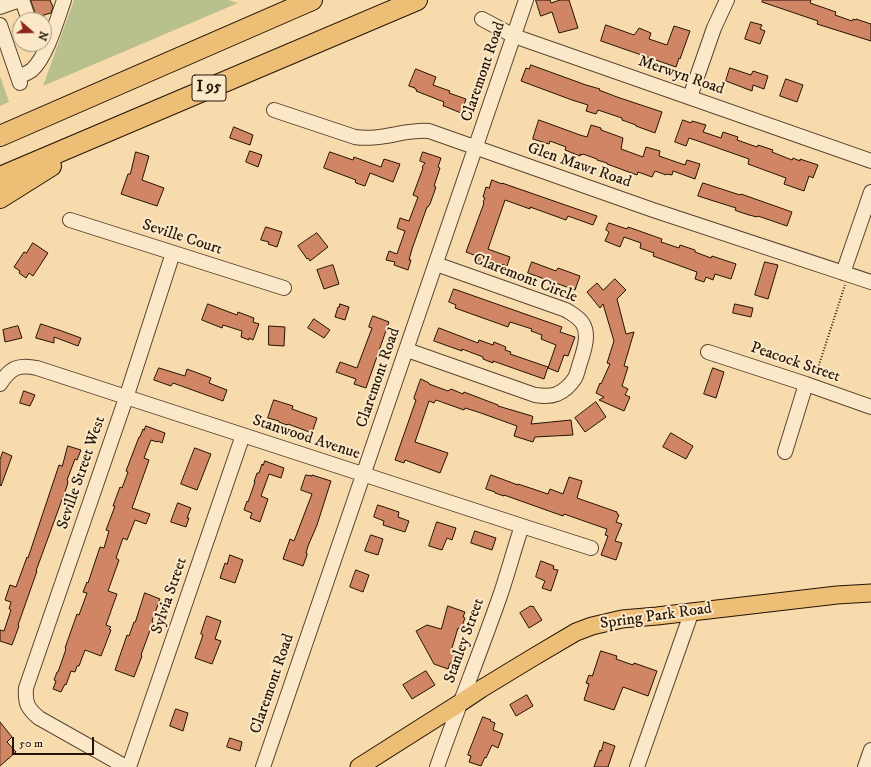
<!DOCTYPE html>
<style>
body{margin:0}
#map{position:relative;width:871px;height:767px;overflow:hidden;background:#f8dbac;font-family:"IM FELL DW Pica",serif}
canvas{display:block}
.north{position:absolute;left:12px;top:12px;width:40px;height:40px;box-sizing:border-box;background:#fae8c9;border:1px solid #a5937b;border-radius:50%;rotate:110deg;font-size:11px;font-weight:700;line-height:16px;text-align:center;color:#251305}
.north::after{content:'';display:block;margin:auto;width:14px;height:18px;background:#8f2418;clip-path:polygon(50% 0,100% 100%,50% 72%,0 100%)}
.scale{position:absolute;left:12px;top:737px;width:82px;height:18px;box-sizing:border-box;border:2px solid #251305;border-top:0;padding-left:5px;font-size:12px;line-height:14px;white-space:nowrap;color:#251305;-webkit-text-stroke:3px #fae8c9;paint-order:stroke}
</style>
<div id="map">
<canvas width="871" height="767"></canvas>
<div class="north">N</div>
<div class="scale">50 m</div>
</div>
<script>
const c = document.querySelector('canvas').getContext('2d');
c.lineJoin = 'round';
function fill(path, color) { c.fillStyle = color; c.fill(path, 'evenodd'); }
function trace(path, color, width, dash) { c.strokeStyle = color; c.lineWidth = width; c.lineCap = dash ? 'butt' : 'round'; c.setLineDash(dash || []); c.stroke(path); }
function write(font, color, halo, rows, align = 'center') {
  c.font = font + ' "IM FELL DW Pica",serif'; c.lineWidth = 4; c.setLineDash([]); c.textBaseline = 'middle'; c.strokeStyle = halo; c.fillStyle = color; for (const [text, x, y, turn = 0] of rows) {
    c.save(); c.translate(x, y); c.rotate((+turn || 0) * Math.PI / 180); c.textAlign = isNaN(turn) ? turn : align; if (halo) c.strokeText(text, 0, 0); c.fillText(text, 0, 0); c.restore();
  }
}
fill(new Path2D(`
 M74,0H228L238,3L43,86Z
 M0,76L9,102L0,106Z`), '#b8c18d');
const building = new Path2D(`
 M31,0H50L53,7L51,13L37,17Z
 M536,0H550L551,3L560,0H569L578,28L559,33L552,12L541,16Z
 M763,0H811L810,3L836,12L835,15L852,21L853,19L856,20V19L871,24V41L817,24L818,21L762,2Z
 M751,22L762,25L760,29L765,31L760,44L745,39Z
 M606,25L634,35L635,34L639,28L651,33L649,39L667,45L674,26L690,31L680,59L679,58L676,67L601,41Z
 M531,65L586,85L600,89L599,90L617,97L662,112L655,133L636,126V125L622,120V118L598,110L596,114L586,111L588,105L572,100L521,81L526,68L529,69Z
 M730,68L751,75L753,71L768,76L764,89L753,85L752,91L726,81Z
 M416,69L436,77L433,85L450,91L449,93L466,99L461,113L444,106H443L444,102L416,91L417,90L415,89V88L409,86Z
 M786,79L803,85L797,102L780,96Z
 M539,120L580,135L587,137L591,125L601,128V130L623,138L621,149L643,157L646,147L660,151L659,156L685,165L687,160L700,164L695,179L673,171L672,175L667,174L666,175L655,171L652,177L638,172L637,175L607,164V163L597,160V159L583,154L582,155L580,154V156L565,150L566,147L550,141L549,144L533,139Z
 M683,120L691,123L692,121L706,125L703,132L721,138L723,132L738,137L737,140L757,147L758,145L773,150L772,152L792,160L793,158L800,161V159L818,165L813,178L809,176L804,191L784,184L786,178L748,164L749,159L698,141L689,138L686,146L675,142Z
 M234,127L253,135L250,145L230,138Z
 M250,151L262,155L258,167L246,162Z
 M136,152L149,156L142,180L164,188L157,206L121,194L128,174H130Z
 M330,152L353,160L354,157L381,167L384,159L400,164L393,182L370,173L365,186L356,183L355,182L356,180L324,168Z
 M423,152L441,158L438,167L440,168L434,186L436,187L430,204L428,207H427L412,249L409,260H411L408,270L394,265L395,262L386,260L389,251L397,254L405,231L397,228L400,218L409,221L418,197L413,195L423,168L422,167L425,163L420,161Z
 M492,180L502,184V183L597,216L593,225L568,216L566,220L530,207V209L505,200L488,249L510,257L507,266L488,260L486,266L477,263L479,257L466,252L484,203L483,202L485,198L483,197L486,187L489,188Z
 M703,183L740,195L741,194L792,212L787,226L758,216L757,217L749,215L737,211L735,210L736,208L698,196Z
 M609,223L627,229L628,227L662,239L661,242L679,248L680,245L695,250V252L711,258L712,256L736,264L731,279L715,274L713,280L706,277L704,282L695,279L697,272L653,256L654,253L640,248L641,243L624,237L620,247L605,241L609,232L606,230Z
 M266,227L282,232L277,247L268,244L269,242L261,240Z
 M317,233L328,247L310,261L308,258L307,259L298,246Z
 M33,243L48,253L33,276L29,273L26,278L19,273L20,271L14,267L24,252L26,253Z
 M532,262L556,271L558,268L580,276L575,290L528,273Z
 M765,262L778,265L768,299L755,295Z
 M333,265L339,284L324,289L317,270Z
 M615,279L626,290L617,299L626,334L634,332L624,366L628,367L622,386L628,389L625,395L630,397L624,411L599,400L604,397L596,393L600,383L601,384L610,364L607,363L614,341L603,304L600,308L587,292L597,283L603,290Z
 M454,289L562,327L560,332L575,337L568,356L564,355L558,372L548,368L556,345L541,339L542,335L531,331L532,329L510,322L508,327L455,308L456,305L449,302Z
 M208,304L237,315L238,312L254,318L253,322L259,324L253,340L249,338V340L241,337L242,331L223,325L222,328L202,320Z
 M340,304L349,307L345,320L335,317L338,307H339Z
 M735,304L753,308L751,317L733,313Z
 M373,316L389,322L366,388L354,384L356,379L336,372L340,362L357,368L372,328L369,327Z
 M314,319L330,330L324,338L308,328Z
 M41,324L59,330L81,338L78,346L54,337V343L36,338Z
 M18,326L22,338L5,342L3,330Z
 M269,326L285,327L284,346L269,345Z
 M439,328L478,343L479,340L493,345L494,342L506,347L505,350L511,352L510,354L548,367L544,379L493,361V363L483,359V357L462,349V351L434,341Z
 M159,368L185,376L187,369L211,378L209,383L227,390L223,401L173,383L171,386L154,380Z
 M713,368L724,372L716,398L704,394Z
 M421,379L429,383V384L448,391L449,390H450L451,389L463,394L464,392L498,405V406L532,416L533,417L531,424L571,420L573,435L535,437L533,442L514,436L517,426L478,412L465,408L464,410L436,400L434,403L429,401L415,442L448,453L440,473L405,460L404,463L395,460L416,400L414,399V398Z
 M24,391L35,395L30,406L20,403Z
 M274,400L293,406L292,409L317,418L312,433L288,424L287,425L279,422V421L268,418Z
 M596,402L606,417L585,432L575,418Z
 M146,426L165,433L162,443L158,441L157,442L151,440L144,458L149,460L132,508L150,514L146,524L135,520L127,540L123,538L116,558L119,560L108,591L117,594L106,625L111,627L109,629L111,630L101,656L85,650L79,666H77L75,672L71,671L66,685L65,684L61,692L53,689L56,681L54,680L57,672H58L66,649L65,648L77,614L79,615L86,596L87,593L83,592L87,582L88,583L100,547L104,548L109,531L106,530L115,506H113L120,487L122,488L128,472L126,471L139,437H140L143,429L144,430Z
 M671,433L693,446L686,459L663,447Z
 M68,446L81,450L77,460L75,459L67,480L68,481L67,486L40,560L36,571H37L18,625L19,626L12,645L0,641V630L4,631L11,610L9,609L11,602L5,600L10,585L16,587L27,557L28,558L59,465L62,466Z
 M195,448L211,454L197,490L181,484Z
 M3,452L12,456L1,486L0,485V460Z
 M265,461L284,468L281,478L269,474L261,496L268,499L260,522L250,518L252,513L244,510L247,501L248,502L255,482H254L257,473H259L262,464L263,465Z
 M306,475L312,476V475L331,481L317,525L308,546L306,553H307V555L303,566L283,559L290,539L294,541L312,494L301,490Z
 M491,475L518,485V484L548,494L550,489L563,494L569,477L582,481L577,498L617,512V514L619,515L616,522L622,524L615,541L622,543L616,560L601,555L608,536L605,535L607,529L564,514L563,516L504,495V496L495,493V492L486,489Z
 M178,503L191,508L187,518H189L186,527L171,522Z
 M378,505L399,512L398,517L409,521L405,532L383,525L384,521L374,517Z
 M437,522L456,528L452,540L447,538L442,550L429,546Z
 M475,531L496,538L492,550L471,543Z
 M371,535L383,539L378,555L365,551Z
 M230,555L243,560L235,583L220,578L225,563L227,564Z
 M541,561L554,566L553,569L558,570L551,591L542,588L545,581L536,577Z
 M356,570L369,575L363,592L350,587Z
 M145,593L160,599L152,621L153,622L141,655L142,656L134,677L115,670L127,635L129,636L134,622H135Z
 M448,606L465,612L463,617L465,618L461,629L458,628L452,648L459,651L455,664L450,663L448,669L434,664L416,631L427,625L441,629Z
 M531,606L532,607L533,606L542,620L529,628L520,613Z
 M207,616L221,621L215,639L221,641L212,664L195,658L203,635L201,634Z
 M601,651L617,656L616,659L633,665L634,663L657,671L648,696L623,687L614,710L584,700L589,684L586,683L589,675L592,676Z
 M426,671L435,685L412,699L403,685Z
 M527,695L533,706L516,716L510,705Z
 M176,709L188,713L183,731L170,726Z
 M483,717L491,720L490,721L495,723L493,730L503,734L498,748L492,745L486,758L485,757L481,766L469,762L471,756L468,755Z
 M0,722L12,737L7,742L16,752L0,766Z
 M230,738L242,742L240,751L227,747Z
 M604,742L615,746L608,767H594L600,750L601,751Z`);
fill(building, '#d08564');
trace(building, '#251305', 1);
const minor = new Path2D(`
 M22,0L29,20
 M0,7L20,0
 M482,19L514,36L871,161
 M0,25L20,83
 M18,77C23,75 28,73 32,70C47,56 57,20 64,0
 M690,97L714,28L727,0
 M274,110L355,137C381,141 404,129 429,131L653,210L871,282
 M70,220L284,288
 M843,273L871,192
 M407,350L535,395C542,396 549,397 557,394C564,391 571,384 575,378C577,374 578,370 579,366C583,353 590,336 583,324C579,317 572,314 566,310L436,264
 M708,352L806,384L871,407
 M0,384C10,368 18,364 37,368L522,526L591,548
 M785,452L806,384
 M126,767L39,718C27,708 25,703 26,688L126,398L173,253
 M129,767L243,435
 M263,767L526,0
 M437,767C457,710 480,653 500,596C508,573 514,549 522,526
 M637,767L692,611
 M865,767L871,750`);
const major = new Path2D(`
 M359,767L460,703L481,689L532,658L576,632L592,626L622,619L657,616L837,595L871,593`);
const highway = new Path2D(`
 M0,136L312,0
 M0,177L417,0
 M0,198L51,166`);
trace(minor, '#5a452f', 16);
trace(major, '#251305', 19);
trace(highway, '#251305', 22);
trace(new Path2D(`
 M816,374L845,285`), '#251305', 2, [1, 2]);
trace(minor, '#fae8c9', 14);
trace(major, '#ecbe76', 17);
trace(highway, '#ecbe76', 20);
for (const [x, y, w] of [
 [209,88,34]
]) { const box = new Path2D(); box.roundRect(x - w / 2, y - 13, w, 26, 3); c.fillStyle = '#fae8c9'; c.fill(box); trace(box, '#251305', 1); }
write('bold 15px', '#251305', null, [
 ["I 95",209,88]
]);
write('16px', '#251305', '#fae8c9', [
 ["Claremont Road",484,72,-71],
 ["Merwyn Road",681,76,19],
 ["Glen Mawr Road",579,166,19],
 ["Seville Court",182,238,18],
 ["Claremont Circle",525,279,21],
 ["Peacock Street",795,363,19],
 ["Claremont Road",379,378,-71],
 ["Stanwood Avenue",306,438,18],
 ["Seville Street West",82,473,-71],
 ["Sylvia Street",170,596,-71],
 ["Spring Park Road",656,617,-8],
 ["Stanley Street",465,641,-70],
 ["Claremont Road",273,684,-71]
]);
</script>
